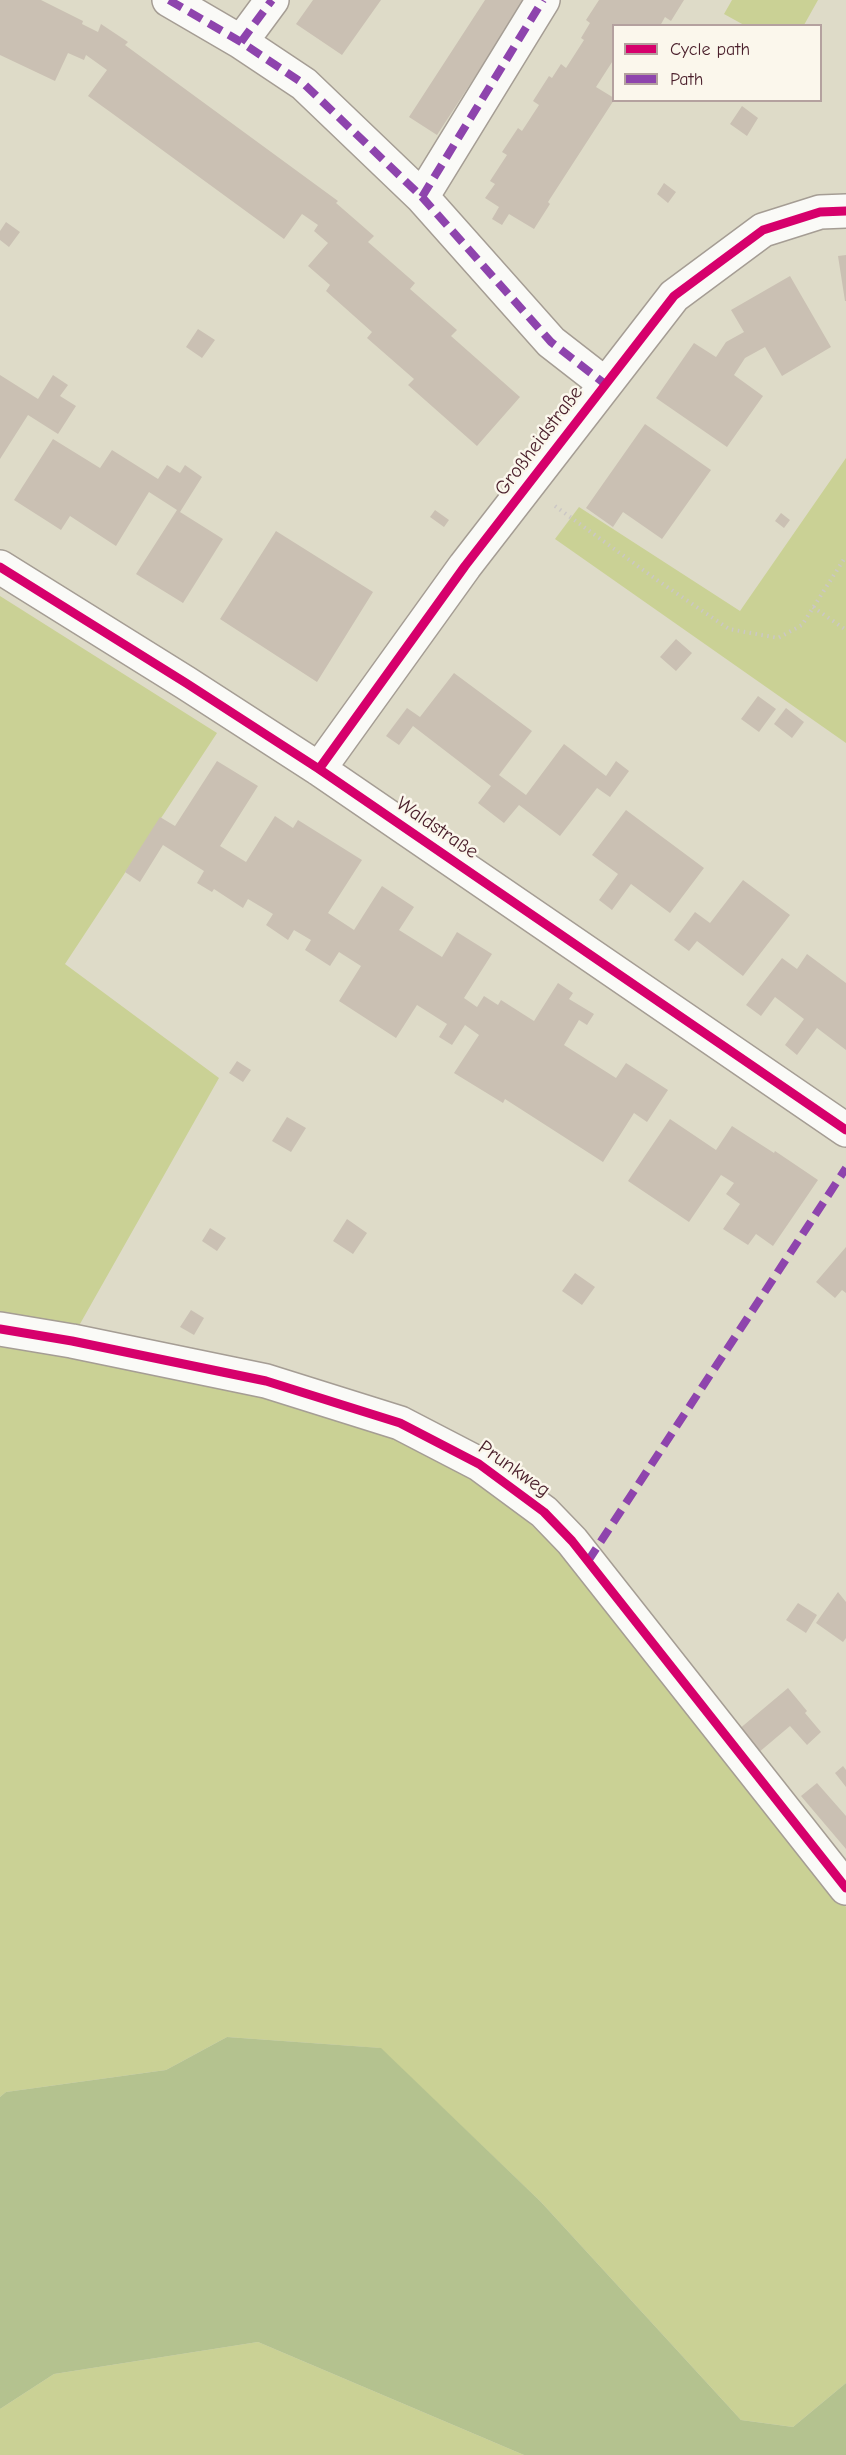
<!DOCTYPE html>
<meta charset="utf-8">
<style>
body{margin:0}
#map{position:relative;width:846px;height:2455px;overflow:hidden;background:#dedbc8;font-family:"Comic Neue",sans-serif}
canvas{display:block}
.legend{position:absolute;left:612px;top:24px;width:210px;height:78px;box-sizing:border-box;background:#fbf7ec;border:2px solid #b4a19f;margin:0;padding:8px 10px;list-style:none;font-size:18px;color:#4a1f2b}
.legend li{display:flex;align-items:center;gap:12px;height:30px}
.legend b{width:30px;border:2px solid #b4a19f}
</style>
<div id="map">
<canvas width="846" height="2455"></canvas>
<ul class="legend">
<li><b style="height:8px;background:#d6006c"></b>Cycle path</li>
<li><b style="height:8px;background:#8e44ad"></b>Path</li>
</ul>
</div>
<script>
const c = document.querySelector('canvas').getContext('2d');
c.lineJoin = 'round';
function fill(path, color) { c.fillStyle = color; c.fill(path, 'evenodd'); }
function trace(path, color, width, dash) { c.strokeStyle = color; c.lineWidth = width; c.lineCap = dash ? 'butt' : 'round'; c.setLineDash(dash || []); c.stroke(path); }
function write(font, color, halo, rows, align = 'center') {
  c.font = font + ' "Comic Neue",sans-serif'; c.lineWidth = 5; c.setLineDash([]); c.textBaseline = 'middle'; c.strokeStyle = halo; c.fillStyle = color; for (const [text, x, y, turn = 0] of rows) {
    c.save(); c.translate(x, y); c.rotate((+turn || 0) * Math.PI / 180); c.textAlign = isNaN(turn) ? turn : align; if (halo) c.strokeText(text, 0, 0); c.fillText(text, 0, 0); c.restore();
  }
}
fill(new Path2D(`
 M732,0H818L804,25H744L724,14Z
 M846,458V743L555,539L579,507L740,611Z
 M0,596L217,733L65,964L219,1078L76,1331L0,1318Z
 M0,1341L262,1393L396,1434L493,1489L574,1565L846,1907V2383L793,2427L741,2420L541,2202L380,2048L227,2037L166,2070L6,2092L0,2097Z
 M258,2342L524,2455H0V2409L54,2374Z`), '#cad195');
fill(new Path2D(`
 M227,2037L381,2048L541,2202L741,2420L793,2427L846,2383V2455H524L258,2342L54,2374L0,2409V2097L6,2092L166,2070Z`), '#b4c28f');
fill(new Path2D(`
 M0,0H41L83,21L82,24L98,32L101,24L128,42L125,45L338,201L336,203L374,236L368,242L415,283L410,289L457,330L451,336L520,397L477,446L408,385L414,379L367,338L372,332L326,291L330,285L308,266L328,243L314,231L318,225L302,214L284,239L113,114L88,96L107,70L86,55L84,60L68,53L55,81L0,55Z
 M313,0H381L342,55L296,24Z
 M485,0H525L437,135L409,117Z
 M599,0H684L671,21L665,17L660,26H614V59L596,87L614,98V100L548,202L550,204L534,229L509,214L502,225L492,219L499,207L485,198L495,184L490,181L507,155L502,152L518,128L522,131L539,105L533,101L549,76L552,78L561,64L566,68L584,40L581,38L590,23L586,20Z
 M742,106L758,118L747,136L730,124Z
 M664,183L676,192L668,203L657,194Z
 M6,222L20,232L9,247L0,240V231Z
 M846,255V301H845L838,256Z
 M790,276L831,347L782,376L765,347L745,358L734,375L763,396L727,447L656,398L694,343L716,357L726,342L744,332L731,310Z
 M198,329L215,340L202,358L186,347Z
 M0,375L38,399L53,375L68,385L60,396L76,406L58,434L28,415L0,459Z
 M645,424L711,470L662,539L623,512L613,527L586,508Z
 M53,439L100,468L112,450L158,479L167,465L180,473L185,465L202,477L180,512L223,539L183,603L136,574L177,510L149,492L116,546L70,516L61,530L14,500Z
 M435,510L449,520L444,527L430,517Z
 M781,513L790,520L784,528L775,521Z
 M276,531L373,592L317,682L220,619Z
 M676,639L692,653L676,671L660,657Z
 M454,673L532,731L499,775L526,795L564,744L606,776L616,761L629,771L610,797L597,788L560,836L519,805L504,823L478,803L491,786L413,726L399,745L386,736L407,708L420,717Z
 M758,696L776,709L759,732L741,719Z
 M786,708L804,722L792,738L774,724Z
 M217,761L258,786L220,846L246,862L275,816L293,828L298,820L362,860L328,913L354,930L382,886L414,907L399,930L442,957L457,932L492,954L464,998L477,1007L484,996L498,1005L501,1000L534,1021L558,983L573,993L569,999L594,1014L587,1025L579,1020L564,1045L616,1078L626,1063L668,1090L647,1122L634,1113L603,1162L505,1099L503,1103L454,1073L479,1035L465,1025L452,1045L439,1037L447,1024L417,1005L396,1038L339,1001L361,966L339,952L330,966L305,950L311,940L294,930L288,940L266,925L273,914L248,899L243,908L214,889L212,892L197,883L204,871L163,845L140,882L125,872L160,817L175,826Z
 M626,810L704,868L670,913L631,884L612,910L599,900L618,874L592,855Z
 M743,880L790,915L743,976L697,941L689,951L674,940L695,912L710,923Z
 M807,954L846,983V1050L817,1028L797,1055L785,1045L804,1019L775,997L761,1016L746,1005L782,958L797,969Z
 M237,1061L251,1070L243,1082L229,1073Z
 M287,1117L306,1128L291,1152L272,1141Z
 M670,1119L716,1150L732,1126L774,1153L775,1151L818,1180L773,1246L756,1234L748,1245L723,1229L740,1204L726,1194L734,1183L721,1175L689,1222L628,1181Z
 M347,1219L367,1233L353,1254L333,1241Z
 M210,1228L226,1238L217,1251L202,1241Z
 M846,1247V1293L842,1290L835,1298L816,1282Z
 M575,1273L595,1287L582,1305L562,1291Z
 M191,1310L204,1318L194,1335L180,1327Z
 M838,1592L846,1602V1638L843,1642L816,1623Z
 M798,1603L817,1615L806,1633L786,1620Z
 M788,1688L807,1711L805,1713L821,1732L807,1745L790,1726L758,1753L738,1730Z
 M843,1766L846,1770V1787L835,1773Z
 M817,1783L846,1816V1849L801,1796Z`), '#cac0b3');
const minor = new Path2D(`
 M169,0L241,42L304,84L422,197L551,342L605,384
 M241,42L272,0
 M422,197L543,0
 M0,567L186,683L319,769L846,1130
 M319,769L465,566L674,296L763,230L820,212L846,211
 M0,1329L72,1341L266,1381L400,1423L479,1464L544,1512L572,1541L846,1888`);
trace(minor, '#a59d94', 36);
trace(new Path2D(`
 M555,506L657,580L729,629L778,638L802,625L846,556
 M813,607L846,630`), '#cbc7c5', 4, [1.5, 4.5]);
trace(minor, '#fafaf7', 33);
trace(new Path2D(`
 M169,0L241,42L304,84L422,197L551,342L605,384
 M241,42L272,0
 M422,197L543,0
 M588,1561L846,1168`), '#8e44ad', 8, [15, 8]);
trace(new Path2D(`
 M0,567L186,683L319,769L846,1130
 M319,769L465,566L674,296L763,230L820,212L846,211
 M0,1329L72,1341L266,1381L400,1423L479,1464L544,1512L572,1541L846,1888`), '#d6006c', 9);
write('20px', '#4a1f2b', '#fbf7ec', [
 ["Großheidstraße",539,441,-53],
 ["Waldstraße",437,828,34],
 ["Prunkweg",514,1469,35]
]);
</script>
